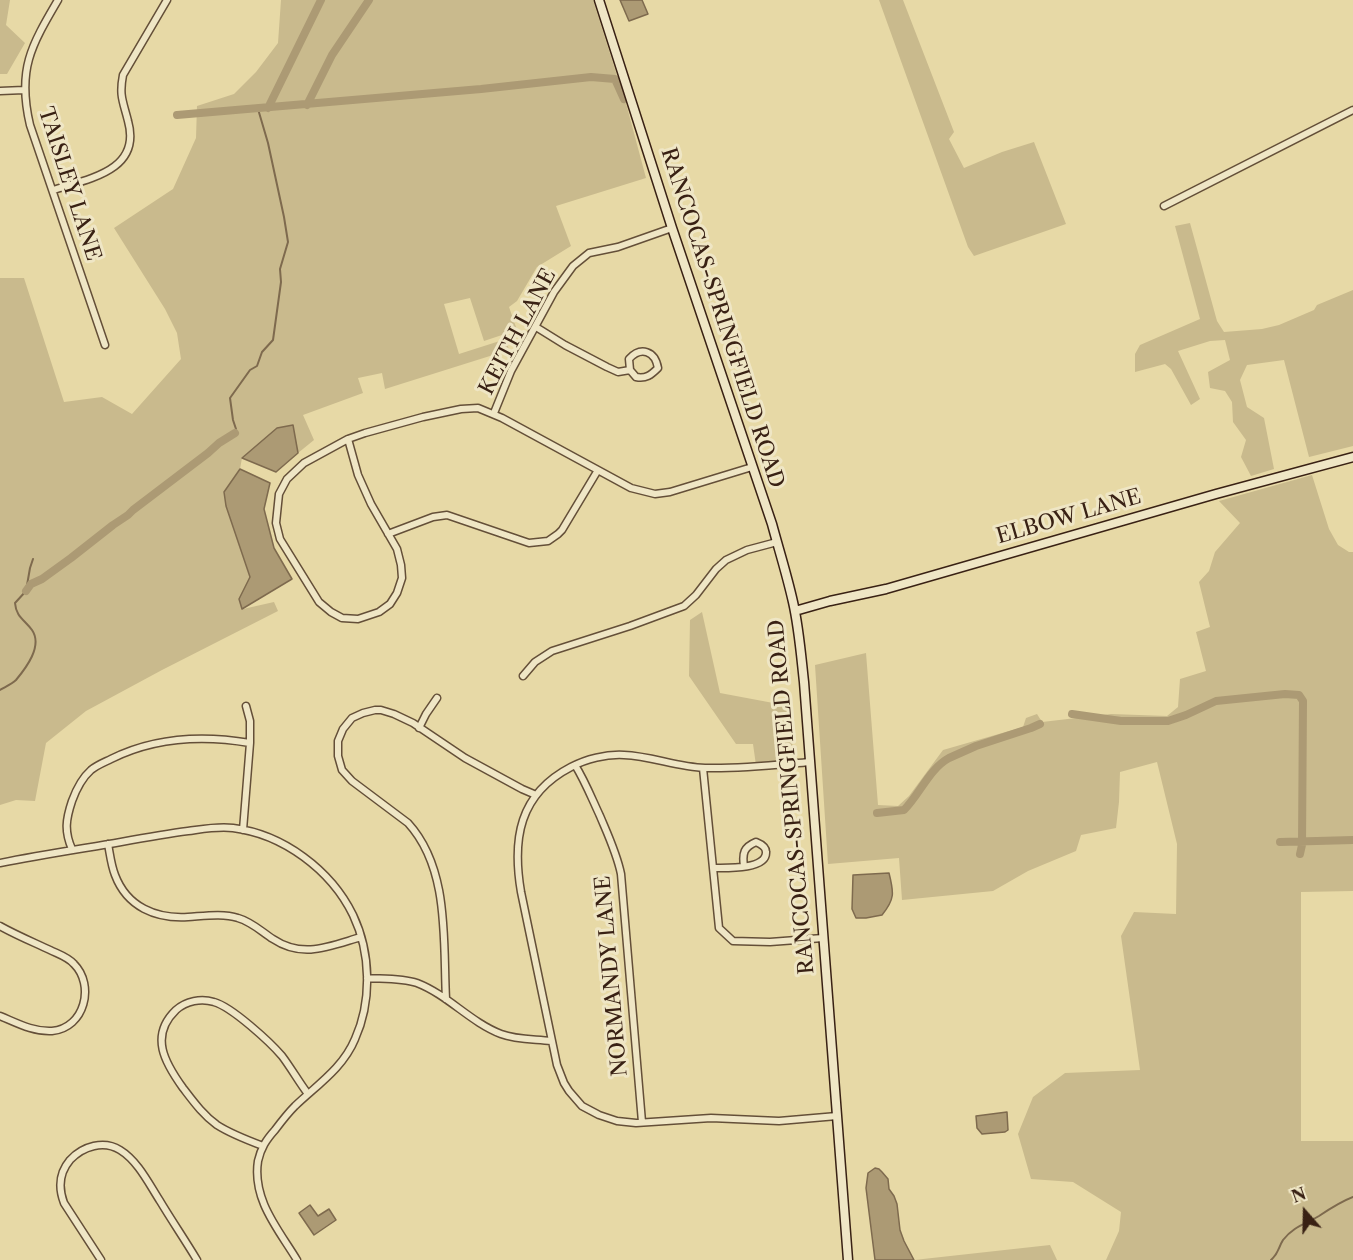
<!DOCTYPE html>
<style>
body{margin:0}
#map{position:relative;width:1353px;height:1260px;overflow:hidden;background:#e7d9a6;font-family:"Libre Caslon Text",serif}
canvas{display:block}
.north{position:absolute;left:1275px;top:1182px;width:60px;height:60px;-webkit-text-stroke:4px #efe6c5;paint-order:stroke;rotate:340deg;font-size:16px;font-weight:700;line-height:24px;text-align:center;color:#392114}
.north::after{content:'';display:block;margin:auto;width:21px;height:27px;background:#392114;clip-path:polygon(50% 0,100% 100%,50% 72%,0 100%)}
</style>
<div id="map">
<canvas width="1353" height="1260"></canvas>
<div class="north">N</div>
</div>
<script>
const c = document.querySelector('canvas').getContext('2d');
c.lineJoin = 'round';
function fill(path, color) { c.fillStyle = color; c.fill(path, 'evenodd'); }
function trace(path, color, width, dash) { c.strokeStyle = color; c.lineWidth = width; c.lineCap = dash ? 'butt' : 'round'; c.setLineDash(dash || []); c.stroke(path); }
function write(font, color, halo, rows, align = 'center') {
  c.font = font + ' "Libre Caslon Text",serif'; c.lineWidth = 6; c.setLineDash([]); c.textBaseline = 'middle'; c.strokeStyle = halo; c.fillStyle = color; for (const [text, x, y, turn = 0] of rows) {
    c.save(); c.translate(x, y); c.rotate((+turn || 0) * Math.PI / 180); c.textAlign = isNaN(turn) ? turn : align; if (halo) c.strokeText(text, 0, 0); c.fillText(text, 0, 0); c.restore();
  }
}
fill(new Path2D(`
 M0,0H10L6,25L25,43L7,74H0Z
 M281,0H593L627,107L646,178L556,206L571,246L537,267L517,301L509,307L517,330L484,341L470,298L444,304L459,354L506,339L509,350L385,389L382,373L358,378L363,393L303,415L314,440L298,453L293,426L242,458L240,469L224,492L226,506L250,577L239,599L243,609L274,602L278,611L162,670L86,711L46,743L35,801L16,800L0,805V278H24L64,402L102,397L132,414L181,359L177,333L165,309L114,228L173,189L196,138L197,106L234,94L256,72L278,43Z
 M879,0H903L954,132L949,139L964,168L1002,152L1034,142L1066,224L974,256L968,247Z
 M1190,223L1217,321L1224,332L1262,329L1279,325L1314,310L1317,305L1353,290V446L1309,457L1284,360L1247,365L1240,380L1247,407L1264,418L1274,469L1251,476L1241,457L1246,440L1233,422L1232,402L1225,391L1210,388L1208,372L1230,360L1225,340L1210,341L1178,351L1200,399L1191,405L1171,369L1165,364L1135,372V354L1140,345L1200,319L1175,226Z
 M1312,475L1329,529L1338,545L1349,552H1353V891L1301,892V1141H1353V1260H1106L1119,1231L1121,1212L1073,1182L1031,1179L1018,1134L1033,1097L1065,1073L1140,1070L1121,936L1134,912L1176,914L1177,844L1157,762L1120,772L1119,802L1116,828L1081,835L1076,851L1028,871L993,891L902,900L899,858L828,864L815,665L866,653L878,805L898,806L909,796L943,750L1023,727L1026,718L1037,714L1042,722L1111,714L1167,716L1178,707L1180,679L1206,671L1196,632L1210,627L1199,582L1209,571L1215,552L1240,523L1219,501Z
 M702,612L720,693L784,705L790,718L794,762L756,765L753,744H736L689,676L690,620Z
 M1050,1245L1057,1260H914Z`), '#c9ba8d');
const water = new Path2D(`
 M620,0H642L648,14L629,21Z
 M293,425L298,453L276,472L242,458L277,428Z
 M240,469L270,483L264,509L274,548L292,579L242,609L239,599L250,577L226,506L224,492Z
 M889,873C894,893 895,899 882,915L866,918H856L852,909L853,875Z
 M1007,1112L1008,1130L1005,1132L982,1134L977,1128L976,1116Z
 M875,1168L879,1169L882,1172L888,1179L889,1189L894,1196L897,1204L900,1230L904,1241L914,1260H875L866,1188L868,1173Z
 M310,1205L318,1216L329,1209L336,1220L314,1235L299,1213Z`);
fill(water, '#ac9a74');
trace(water, '#7e6a4e', 1.5);
trace(new Path2D(`
 M235,433L236,429L233,420L230,398L250,370L257,366L262,352L273,340L281,282L280,269L288,242L284,217L268,143L258,109
 M0,690C5,687 12,684 16,680C26,668 43,646 32,630C25,620 16,617 15,603L26,591L30,568L33,559
 M1271,1260C1279,1253 1278,1248 1283,1240C1294,1226 1306,1224 1319,1216C1331,1208 1340,1202 1353,1197`), '#7e6a4e', 2);
trace(new Path2D(`
 M307,105L332,55L369,0
 M268,108L321,0
 M177,115L481,89L591,77L615,79L624,99
 M26,591L31,584L42,579L71,558L113,525L128,515L133,510L208,453L219,443L235,433
 M1072,714L1121,721H1168L1186,715L1216,701L1285,694L1299,695L1303,701L1302,845L1300,854
 M877,813L904,810C920,794 929,769 949,758L976,746L1031,728L1040,724
 M1280,842L1353,840`), '#ac9a74', 8);
const street = new Path2D(`
 M58,0C31,46 17,70 30,125L105,345
 M0,91L24,90
 M53,190C88,179 142,171 128,121C123,101 119,96 123,75L167,0
 M1164,206L1353,110
 M536,327L565,345L607,367L618,372L630,370L629,359C641,346 655,351 658,368C651,375 646,379 636,377L630,370
 M494,413L511,371L554,292L573,266L589,253L618,247L672,228
 M348,439L358,475L371,504L397,549L401,565L402,578L397,593L390,604L379,612L358,619L342,618L331,612L319,602L280,539L276,523L279,494L287,479L304,463L348,439L365,433L423,417L461,409L478,408L502,418L631,488L655,494L670,492L752,467
 M388,534L433,517L447,515L529,543L548,541L558,534L562,530L598,470
 M523,676L535,662L552,651L630,626L684,606L696,595L716,569L726,560L747,550L777,542
 M419,728L426,714L437,698
 M810,762C775,765 740,769 705,768C677,767 651,756 624,755C606,754 586,759 571,767C519,794 512,839 521,892L557,1065L564,1083L569,1091L582,1106L599,1115L617,1121L636,1123L711,1118L779,1121L837,1116
 M575,765C585,781 592,799 600,816C608,835 617,854 621,874L642,1122
 M703,768L719,928L733,941L770,942L823,938
 M243,830L250,743V721L246,706
 M108,844C110,854 111,865 115,875C127,907 156,919 188,917C204,916 223,913 238,918C252,922 262,932 273,939C303,959 330,946 361,937
 M72,849C64,831 66,819 72,801C76,790 82,778 91,770C97,765 105,762 111,759C155,737 203,735 250,743
 M0,863C40,855 80,849 121,842C143,838 165,834 188,831C203,829 218,826 233,828C283,834 331,870 353,915C371,953 372,1001 355,1039C343,1068 317,1085 295,1106C288,1113 281,1122 275,1130C266,1140 261,1148 258,1161C252,1200 279,1230 297,1260
 M713,868C725,868 767,870 766,852C766,847 761,844 756,842C744,847 742,853 744,866
 M0,926C16,935 33,942 50,950C58,954 68,957 74,964C95,985 85,1028 52,1031C33,1032 17,1023 0,1016
 M367,978C383,979 402,978 417,983C448,995 470,1022 501,1034C517,1040 535,1039 551,1041
 M446,999C443,942 450,869 408,823L352,781L342,770L338,756V741L343,729L352,718L363,713L375,710H381L394,714L413,723L465,758L522,789L536,795
 M263,1146C247,1140 231,1134 217,1125C203,1115 193,1101 183,1088C165,1063 149,1036 176,1010C186,1001 201,998 214,1002C232,1007 270,1042 282,1056C291,1068 299,1082 308,1094
 M101,1260L64,1203C58,1187 59,1173 70,1160C83,1146 104,1140 120,1150C138,1161 149,1184 160,1201C172,1221 185,1240 197,1260`);
const secondary = new Path2D(`
 M599,0L672,228L772,524C779,550 787,575 793,602C799,628 801,655 804,682L848,1260
 M795,611L830,601L886,589L1216,494L1353,457`);
trace(street, '#644f38', 9);
trace(secondary, '#392114', 11);
trace(street, '#efe6c5', 6);
trace(secondary, '#efe6c5', 8);
write('21px', '#392114', '#efe6c5', [
 ["TAISLEY LANE",69,184,72],
 ["RANCOCAS-SPRINGFIELD ROAD",722,318,72],
 ["KEITH LANE",518,332,-62],
 ["ELBOW LANE",1069,517,-16],
 ["RANCOCAS-SPRINGFIELD ROAD",792,797,-95],
 ["NORMANDY LANE",612,976,-95]
]);
</script>
